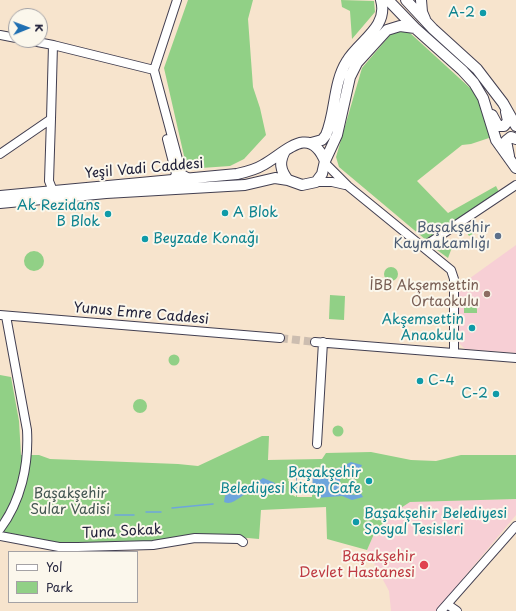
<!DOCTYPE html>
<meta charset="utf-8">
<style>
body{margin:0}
#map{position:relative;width:516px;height:611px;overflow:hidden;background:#f7e4cd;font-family:"Playpen Sans",sans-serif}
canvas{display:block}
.legend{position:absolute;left:8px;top:551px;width:130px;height:52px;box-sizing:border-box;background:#fbf7ec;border:1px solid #a4a2a5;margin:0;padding:5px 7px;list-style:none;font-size:12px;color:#22223b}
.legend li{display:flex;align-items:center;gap:8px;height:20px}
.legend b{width:20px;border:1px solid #a4a2a5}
.north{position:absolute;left:8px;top:8px;width:40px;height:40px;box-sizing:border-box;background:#fbf7ec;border:1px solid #a4a2a5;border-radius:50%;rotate:89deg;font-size:11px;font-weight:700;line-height:16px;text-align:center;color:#22223b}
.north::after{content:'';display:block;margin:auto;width:14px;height:18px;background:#1f6fb2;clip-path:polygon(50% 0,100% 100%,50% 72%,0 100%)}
</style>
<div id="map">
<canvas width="516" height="611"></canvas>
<ul class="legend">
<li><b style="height:5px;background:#fff"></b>Yol</li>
<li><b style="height:11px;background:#91d086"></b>Park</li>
</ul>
<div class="north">K</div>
</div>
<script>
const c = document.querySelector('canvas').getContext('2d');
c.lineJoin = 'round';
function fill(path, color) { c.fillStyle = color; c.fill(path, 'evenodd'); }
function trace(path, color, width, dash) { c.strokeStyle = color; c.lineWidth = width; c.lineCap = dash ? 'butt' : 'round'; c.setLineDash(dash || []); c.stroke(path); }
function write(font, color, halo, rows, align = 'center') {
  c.font = font + ' "Playpen Sans",sans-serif'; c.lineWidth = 4; c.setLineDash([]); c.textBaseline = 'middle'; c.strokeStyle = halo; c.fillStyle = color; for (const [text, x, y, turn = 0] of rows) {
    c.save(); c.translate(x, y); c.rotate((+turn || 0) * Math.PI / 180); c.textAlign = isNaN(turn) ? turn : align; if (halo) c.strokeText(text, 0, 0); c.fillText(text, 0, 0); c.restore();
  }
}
fill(new Path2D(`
 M516,245V353L465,349L459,343V286Z
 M516,499V515L436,611H391L389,591L367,550L374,534L390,515L410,501Z`), '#f7cfd5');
fill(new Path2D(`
 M188,0H253L248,19L253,87L260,108L266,135L244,159L230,166L187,169L164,68Z
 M341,0L374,1L375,12L352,39L350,11L342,7Z
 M402,30L410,33L481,98L492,137L471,144L462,145L417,181L448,213L496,186L499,192L426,240L339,167L336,157L362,68L391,34Z
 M476,222L481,230L469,236L465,230Z
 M450,240L455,248L451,250L448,258L437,250Z
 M24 261a10 10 0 1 1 20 0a10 10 0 1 1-20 0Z
 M384 274a7 7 0 1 1 14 0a7 7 0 1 1-14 0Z
 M330,295L345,296L344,320L329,319Z
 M464,303L477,305V313H464Z
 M168.5 360a5.5 5.5 0 1 1 11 0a5.5 5.5 0 1 1-11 0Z
 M0,375L11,377L19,421L21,455H39L50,459L178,464L198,466L262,436H269L268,460L322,459L326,453L371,452L411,460L436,461L461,455H516V499L410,502L390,515L374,534L367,550L327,539L326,507L261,510L259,539L203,534L152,542L74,545L48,543L0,534Z
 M133 406a7 7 0 1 1 14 0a7 7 0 1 1-14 0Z
 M332.5 431a5.5 5.5 0 1 1 11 0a5.5 5.5 0 1 1-11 0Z`), '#91d086');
fill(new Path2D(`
 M351,462L362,465L360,469C348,462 339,474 340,485L348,494L356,495L360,492L363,497L352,500L342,496L316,498L315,491L313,492L312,495L299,496L293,493L295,474L315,476V469H320L318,475L322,477L325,474L322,469L339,468Z
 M263,478L275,483L273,488L275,493H269L260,496C245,484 237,508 224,502L225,496L229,492C233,490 238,492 242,490C250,487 256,483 263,478Z`), '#6ea5dc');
fill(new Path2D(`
 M313,468L312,497H297V471L310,470L313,472Z
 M296,471V497L291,494V486L288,480Z`), '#f7e4cd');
trace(new Path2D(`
 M172,508L213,504
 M74,512L105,511
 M146,512H161
 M115,515H134`), '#6ea5dc', 1.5);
trace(new Path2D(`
 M280,338L315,342`), '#ccbdb0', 8, [8, 4]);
const minor = new Path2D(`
 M177,0L154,70L182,174L189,178
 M0,35L16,38
 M53,45L154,70
 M51,119L49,181L53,191
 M167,139L176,174L173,180
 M0,154L51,119L53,45L27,40
 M325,163L348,186L451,270L454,279V353
 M316,182H332L345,185
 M423,247L516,185
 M0,315L280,338
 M315,342L516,358
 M317,444L323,342
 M0,529C21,501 29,465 27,430L6,316
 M0,536L59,547H78L153,545L195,538L239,539L243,542
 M447,604L457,611
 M441,611L516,526`);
const major = new Path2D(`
 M388,0L415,28L462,70L474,83L483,98L496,140L516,168
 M406,0L433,29L477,69L503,103L516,126
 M421,0L422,12L425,19
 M492,115L498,126H504L508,121L506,112
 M311,143L322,140L326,135C336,111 333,83 347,61C359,41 389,27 381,0
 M285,151C279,162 280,170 288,180
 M509,156L506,141L511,137L516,139
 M0,196L237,174C246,172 255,170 263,165C285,153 309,123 325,161
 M0,203L106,193L245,185L275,178L288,180L302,185L316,182L322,174L325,161L337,135L350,77L357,63L387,30L400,26L415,28`);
trace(minor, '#423f51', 10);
trace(major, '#423f51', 12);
trace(minor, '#fff', 8);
trace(major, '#fff', 10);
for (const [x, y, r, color] of [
 [483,13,4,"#0f9aa8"],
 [225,213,4,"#0f9aa8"],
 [108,214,4,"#0f9aa8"],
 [498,236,4,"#5c6f8a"],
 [145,239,4,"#0f9aa8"],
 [487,294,4,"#8d6e63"],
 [472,328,4,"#0f9aa8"],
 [420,381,4,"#0f9aa8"],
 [496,394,4,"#0f9aa8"],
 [369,481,4,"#0f9aa8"],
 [356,522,4,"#0f9aa8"],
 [424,565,5,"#e0444e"]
]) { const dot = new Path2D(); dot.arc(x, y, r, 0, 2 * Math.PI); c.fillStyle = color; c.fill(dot); trace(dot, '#fbf7ec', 1.5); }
write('14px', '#0d838f', '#fbf7ec', [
 ["A-2",475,13],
 ["Ak Rezidans",100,206],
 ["B Blok",100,222],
 ["A Blok",233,213,"left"],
 ["Beyzade Konağı",153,239,"left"],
 ["Akşemsettin",464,320],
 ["Anaokulu",464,336],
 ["C-4",428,381,"left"],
 ["C-2",488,394],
 ["Başakşehir",361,473],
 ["Belediyesi Kitap Cafe",361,489],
 ["Başakşehir Belediyesi",364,514,"left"],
 ["Sosyal Tesisleri",364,530,"left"]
], 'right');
write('14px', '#22223b', '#fbf7ec', [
 ["Yeşil Vadi Caddesi",144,169,-5],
 ["Yunus Emre Caddesi",141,314,5],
 ["Tuna Sokak",122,532,-3]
]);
write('14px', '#4e5e75', '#fbf7ec', [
 ["Başakşehir",490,228],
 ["Kaymakamlığı",490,244]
], 'right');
write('14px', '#785e54', '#fbf7ec', [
 ["İBB Akşemsettin",479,286],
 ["Ortaokulu",479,302]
], 'right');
write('14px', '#435652', '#fbf7ec', [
 ["Başakşehir",70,494],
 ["Sular Vadisi",70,510]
]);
write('14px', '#be3a42', '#fbf7ec', [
 ["Başakşehir",415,557],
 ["Devlet Hastanesi",415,573]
], 'right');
</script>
